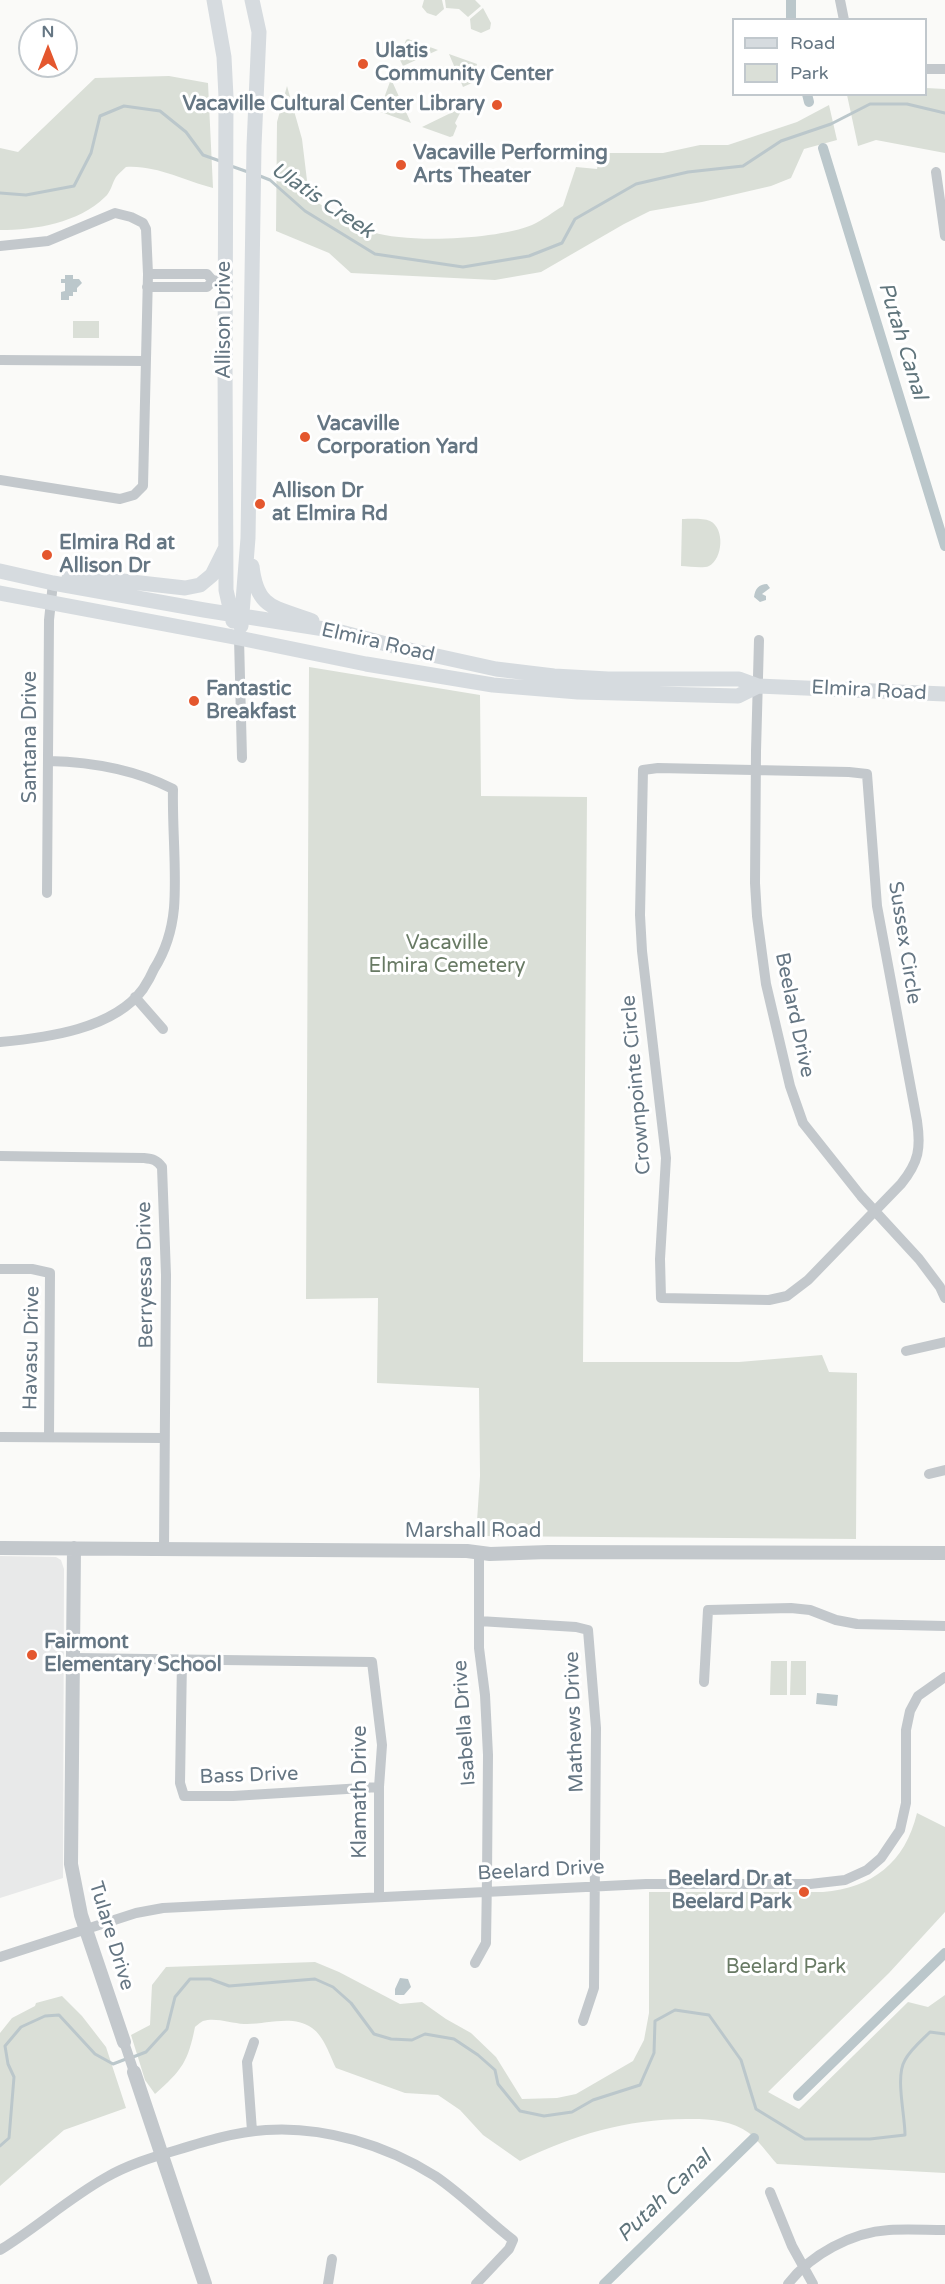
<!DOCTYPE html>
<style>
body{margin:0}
#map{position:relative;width:945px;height:2284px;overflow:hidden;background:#fafaf8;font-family:"Varela Round",sans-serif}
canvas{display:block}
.legend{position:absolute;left:732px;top:18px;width:195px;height:78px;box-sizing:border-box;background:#fff;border:2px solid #c1c8cd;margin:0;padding:8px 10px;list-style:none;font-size:18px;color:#657683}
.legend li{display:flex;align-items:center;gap:12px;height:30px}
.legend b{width:30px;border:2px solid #c1c8cd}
.north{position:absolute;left:18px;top:18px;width:60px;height:60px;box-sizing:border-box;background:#fff;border:2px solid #c1c8cd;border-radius:50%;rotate:0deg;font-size:16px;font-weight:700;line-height:24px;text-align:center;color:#657683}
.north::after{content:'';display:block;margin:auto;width:21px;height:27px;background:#e4572e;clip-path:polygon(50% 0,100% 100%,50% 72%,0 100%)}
</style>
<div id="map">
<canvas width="945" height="2284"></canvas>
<ul class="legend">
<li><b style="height:8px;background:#d6dbdf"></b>Road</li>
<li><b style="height:16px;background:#dadfd7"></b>Park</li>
</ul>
<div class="north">N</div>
</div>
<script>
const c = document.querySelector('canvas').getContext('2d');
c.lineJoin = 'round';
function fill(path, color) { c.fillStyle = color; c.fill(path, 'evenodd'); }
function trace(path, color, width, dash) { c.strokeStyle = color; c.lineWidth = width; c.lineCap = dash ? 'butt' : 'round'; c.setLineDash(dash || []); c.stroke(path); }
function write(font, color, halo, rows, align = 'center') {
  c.font = font + ' "Varela Round",sans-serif'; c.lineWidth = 6; c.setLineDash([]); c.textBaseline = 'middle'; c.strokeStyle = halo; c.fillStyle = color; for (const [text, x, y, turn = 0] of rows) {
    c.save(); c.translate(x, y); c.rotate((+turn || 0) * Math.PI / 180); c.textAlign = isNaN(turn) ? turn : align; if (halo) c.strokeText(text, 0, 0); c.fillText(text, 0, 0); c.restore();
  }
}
fill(new Path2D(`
 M0,1556L56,1557L61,1560L64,1569L63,1878L0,1898Z`), '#e8e9e9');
fill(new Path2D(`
 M424,0H442L444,9L436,16L427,13L422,7Z
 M445,0H475L481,6L468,17L459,9L446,8Z
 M483,8L491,23L490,29L481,33L471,29L470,19Z
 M408,39L438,50L403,66L399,58L406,40Z
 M449,54L477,64L472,83L463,87Z
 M169,76L208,83L213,188C184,181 157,165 126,167C123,170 119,173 116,177C112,183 111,192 105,197C78,223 36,230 0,230V148L18,152L95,78Z
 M391,79L411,123L381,112L380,109Z
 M287,86L302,139L309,197C329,210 350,224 373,232C408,244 499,239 532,225C543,220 553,212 563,206L576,167L597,169L600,153H663L700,145H728L797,122L829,105L837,140L804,149L791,178L771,186L702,202L650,211L624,224L541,272L495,280L351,273L329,253L276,231L277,122Z
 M926,88L945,89V153L876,140L858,146L847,95L926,94Z
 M463,107L455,123L457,126L453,136L450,137L422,127Z
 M73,321H99V338H73Z
 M682,519C690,519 703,518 710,521C725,528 723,559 709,566C702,569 689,566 681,566Z
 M309,667L480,695L481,796L587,797L583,1362H739L822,1355L829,1372L857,1373L856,1539L476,1536L480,1476L479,1388L377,1383L378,1298L306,1299Z
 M771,1661H787V1695H770Z
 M791,1661H806V1695H790Z
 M917,1813L945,1827V1912L889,1973L768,2092L799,2109L908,2002L928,2007L945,1995V2173L777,2164C768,2154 759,2141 749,2133C733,2121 711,2119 692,2119C629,2118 576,2134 520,2161L483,2135L460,2110L438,2095L405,2093L336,2068C330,2056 324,2036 312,2028C292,2014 266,2025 244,2024C231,2023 215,2017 203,2021C201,2022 196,2026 195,2027C188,2062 182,2070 155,2094L145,2080L131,2035L150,2025L152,1985L166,1967L315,1962L339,1972L400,2004L422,2002L446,2019L471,2033L496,2057L522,2099L557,2098L576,2094L633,2061L644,2040L649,2013V1892H823C872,1888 905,1863 917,1813Z
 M62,1996L82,2016L106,2047L126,2108L64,2130L0,2186V2033L12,2018L35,2006L36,2003Z`), '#dadfd7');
fill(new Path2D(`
 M65,275H73V279H79L82,283L77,288V292H73V296H69V300H61V292L65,291V283H61V279H65Z
 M767,584L770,588L762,594L766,596V600L760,602L754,597C755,589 759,584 767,584Z
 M817,1693L838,1695L837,1706L816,1704Z
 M400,1978L408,1979L411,1987L404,1995H395V1989Z`), '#bbc7cb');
trace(new Path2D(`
 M231,166L248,172
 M260,176L270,180L305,211L375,254L463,267L529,256L562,243L575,219L636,184L688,172L743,166L781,141L831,124L870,104H907L945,113
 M0,193L26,195L74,186L91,153L100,116L124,106L160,111L186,132L203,155L220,161
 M133,2057L146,2052L167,2029L175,1997L190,1979H210L229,1986L315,1979L333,1987L351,2003L374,2034L391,2039L412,2040L425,2034L454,2039L478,2055L495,2070L498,2084L520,2111L544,2116L572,2112L593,2100L640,2085L654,2053L655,2021L675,2010L709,2015L741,2060L756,2109L805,2139H870L905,2135C905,2114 895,2077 905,2060C910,2050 922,2040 930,2032L945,2034
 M0,2146L9,2138L14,2077L8,2064L5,2046L21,2027L45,2016L59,2015L95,2054L113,2064L126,2059`), '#bbc7cb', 3);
trace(new Path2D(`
 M791,0V20
 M807,94L809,102
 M823,148L945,546
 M798,2096L945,1953
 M604,2284L754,2138`), '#bbc7cb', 10);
trace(new Path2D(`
 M840,0L844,20
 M926,69H945
 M936,172L945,236
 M0,246L48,241L115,213L131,217L143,223L146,229L148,274L143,486L134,495L120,499L0,480
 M148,274H207L213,281
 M147,287H207L213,281L226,279
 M0,360L145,361
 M239,638L242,758
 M759,640L756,751L755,883L757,916L766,984L790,1086L803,1123L861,1196L919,1259L940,1287L945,1298
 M658,768L849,772L867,774L877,906L917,1121C921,1148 919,1162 901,1184L808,1280L787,1296L769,1300L661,1298L660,1259L666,1158L642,951L640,915L643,770Z
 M47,893L49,620L53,583
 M135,997L163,1029
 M0,1042C46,1038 114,1029 143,989C147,983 151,976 154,969C166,950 172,930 174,908C177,871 172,827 173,789C136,770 90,762 49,761
 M0,1156L144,1158C153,1159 157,1160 162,1167L166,1275L164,1549
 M0,1269H32L50,1273L49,1437
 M906,1351L945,1342
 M0,1437L164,1438
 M929,1474L945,1470
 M479,1621L576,1627L588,1630L596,1728L594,1988L583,2021
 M74,1658L372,1662L382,1745L379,1787V1897
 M182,1660L180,1783L184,1796H233L379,1787
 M704,1682L708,1610L791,1608L810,1610L836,1620L857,1624L945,1626
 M0,1957L136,1913L163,1908L646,1884H810L845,1880L867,1870L881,1858L900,1830L906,1803V1730L910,1711L918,1696L945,1677
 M475,1963L486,1943L487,1877L488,1755L485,1695L479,1648V1552
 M124,2042L134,2072
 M252,2131L247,2062L254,2042
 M770,2192L792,2246L813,2284
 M0,2250C36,2228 68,2199 105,2178C127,2165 153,2157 177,2150C206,2141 235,2132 266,2130C324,2126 386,2145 435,2176C463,2195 486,2219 513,2240L509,2249L476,2284
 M328,2284L332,2259
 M788,2284C810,2255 852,2232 889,2230C907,2229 926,2230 945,2230`), '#c3c8cc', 10);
trace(new Path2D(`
 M0,1548L467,1551L490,1554L548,1552L945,1553
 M74,1548L71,1864L81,1915L124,2042
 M134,2072L205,2284`), '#c3c8cc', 14);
trace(new Path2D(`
 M214,0L224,57L226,97L225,361L226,590L233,621
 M252,566C257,611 277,607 312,621
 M0,571L53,583L204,610L337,631L405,649L496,669L554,676L608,679H739L758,686L945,694
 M69,578L105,579L185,588L200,585L212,575L225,549
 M0,593L239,638L366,664L493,685L578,692L738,696L758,686
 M241,626L248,538L254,146L259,32L252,0`), '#d6dbdf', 15);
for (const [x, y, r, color] of [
 [363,64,6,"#e4572e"],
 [497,105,6,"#e4572e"],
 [401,165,6,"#e4572e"],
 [305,437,6,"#e4572e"],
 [260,504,6,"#e4572e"],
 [47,555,6,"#e4572e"],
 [194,701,6,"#e4572e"],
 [32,1655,6,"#e4572e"],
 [804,1892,6,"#e4572e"]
]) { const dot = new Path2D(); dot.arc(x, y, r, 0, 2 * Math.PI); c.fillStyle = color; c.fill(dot); trace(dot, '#fff', 2); }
write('bold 20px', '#657683', '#fff', [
 ["Ulatis",375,52],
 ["Community Center",375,75],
 ["Vacaville Cultural Center Library",485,105,"right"],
 ["Vacaville Performing",413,154],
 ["Arts Theater",413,177],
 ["Vacaville",317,425],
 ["Corporation Yard",317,448],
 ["Allison Dr",272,492],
 ["at Elmira Rd",272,515],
 ["Elmira Rd at",59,544],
 ["Allison Dr",59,567],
 ["Fantastic",206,690],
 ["Breakfast",206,713],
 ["Fairmont",44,1643],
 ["Elementary School",44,1666],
 ["Beelard Dr at",792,1880,"right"],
 ["Beelard Park",792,1903,"right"]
], 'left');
write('20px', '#657683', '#fff', [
 ["Allison Drive",225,320,-90],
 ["Elmira Road",378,643,13],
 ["Elmira Road",869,691,3],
 ["Santana Drive",31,737,-90],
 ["Sussex Circle",904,943,81],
 ["Beelard Drive",794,1015,78],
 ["Crownpointe Circle",637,1085,-95],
 ["Berryessa Drive",146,1275,-91],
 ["Havasu Drive",32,1348,-89],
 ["Marshall Road",473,1532],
 ["Mathews Drive",575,1722,-92],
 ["Isabella Drive",465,1723,-94],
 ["Bass Drive",249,1776,-2],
 ["Klamath Drive",361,1792,-90],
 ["Beelard Drive",541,1871,-3],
 ["Tulare Drive",111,1936,73]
]);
write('20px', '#687a64', '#fff', [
 ["Vacaville",447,944],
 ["Elmira Cemetery",447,967],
 ["Beelard Park",786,1968]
]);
write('italic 21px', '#60757c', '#fff', [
 ["Ulatis Creek",322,201,34],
 ["Putah Canal",902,341,73],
 ["Putah Canal",665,2197,-44]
]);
</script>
